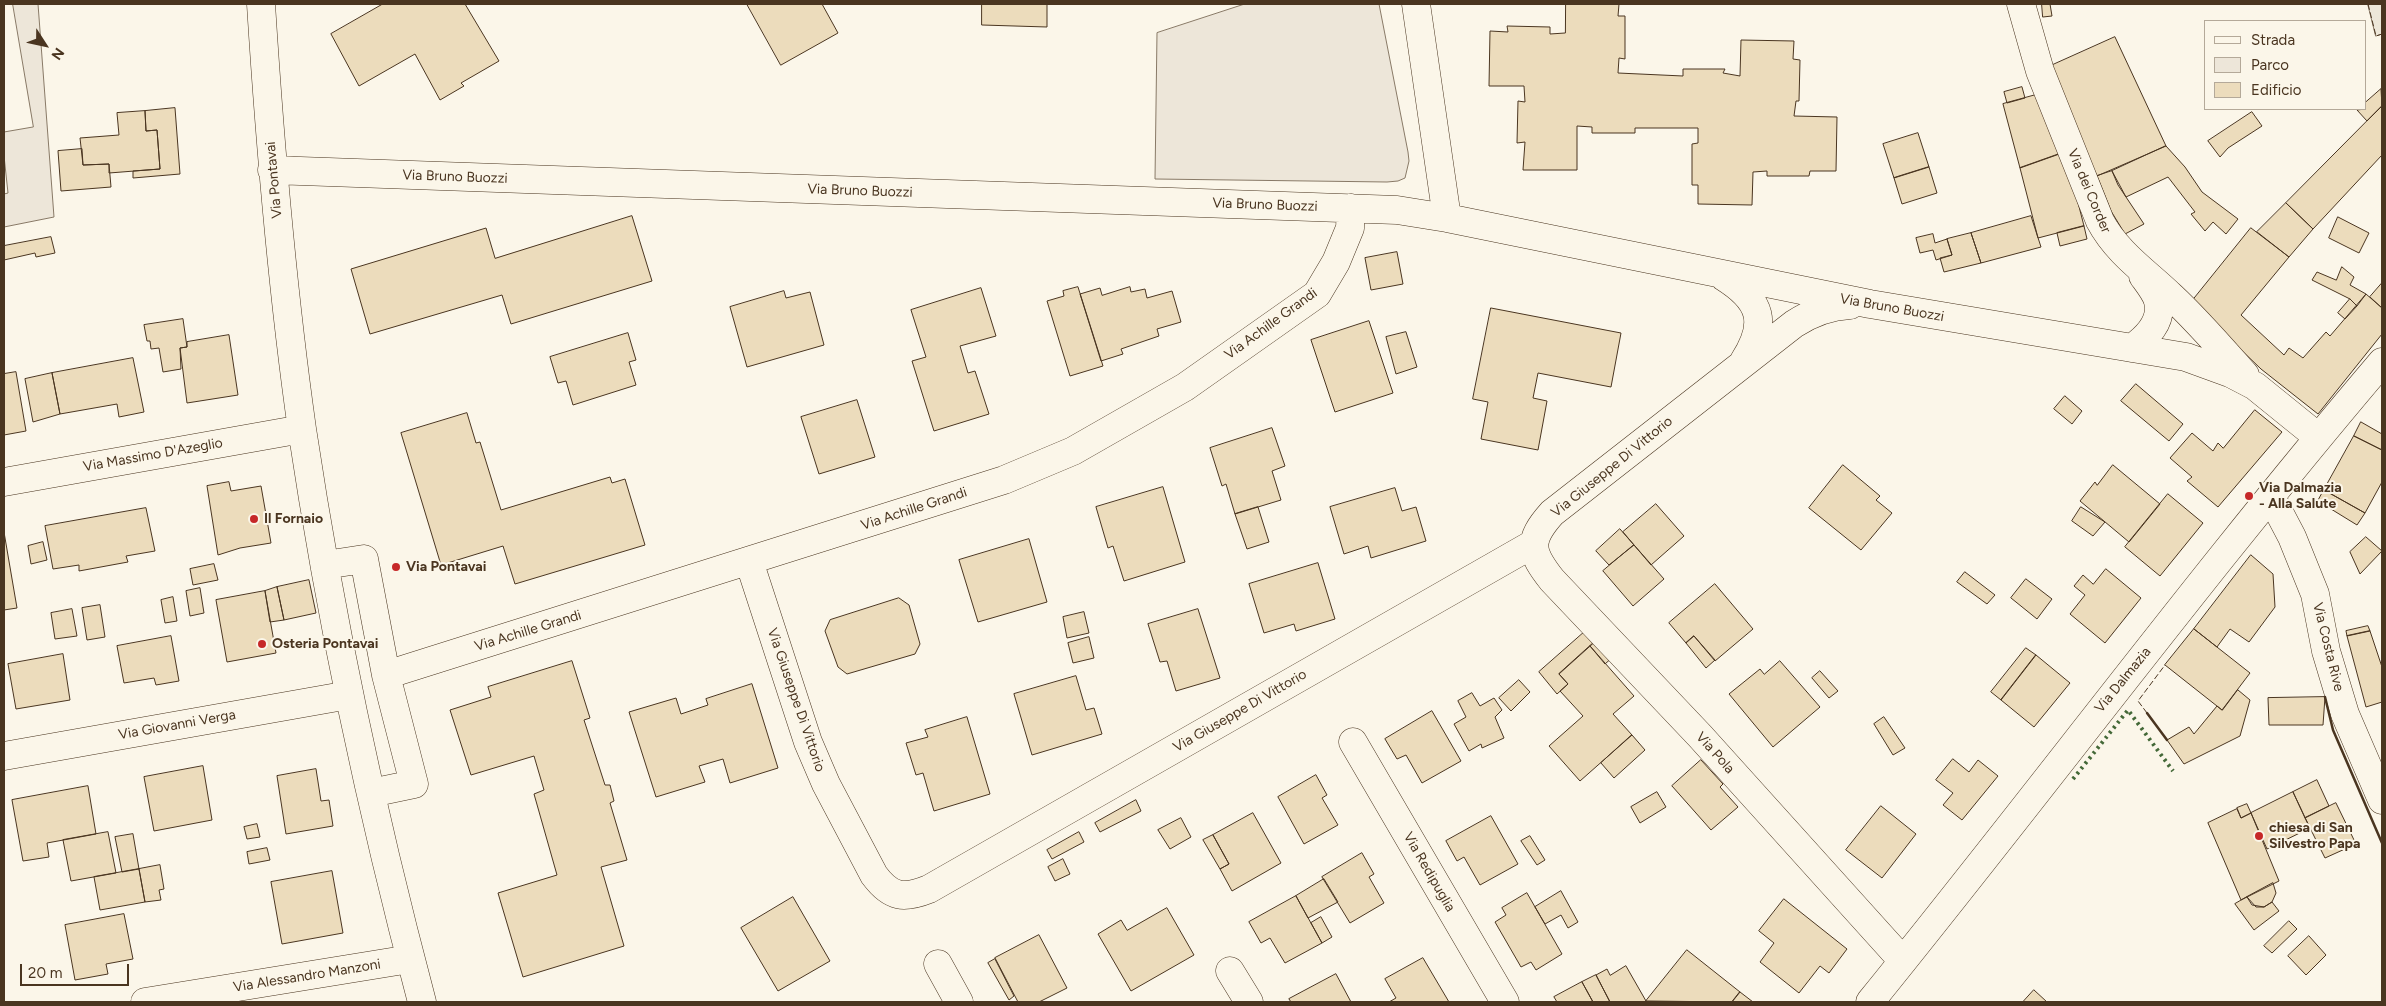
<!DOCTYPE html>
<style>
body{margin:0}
#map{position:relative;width:2386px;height:1006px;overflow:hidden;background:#fbf6e9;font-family:Figtree,sans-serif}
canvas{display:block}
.frame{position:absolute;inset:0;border:5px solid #4a3520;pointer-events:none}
.legend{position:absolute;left:2204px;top:20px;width:162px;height:90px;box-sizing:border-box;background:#fbf6e9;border:1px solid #b4a999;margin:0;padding:6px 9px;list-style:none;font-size:15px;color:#4a3520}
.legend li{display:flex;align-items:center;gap:10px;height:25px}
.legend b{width:25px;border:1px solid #b4a999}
.north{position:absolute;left:20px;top:20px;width:50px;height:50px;-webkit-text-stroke:4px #fbf6e9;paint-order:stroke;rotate:125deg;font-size:14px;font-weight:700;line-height:20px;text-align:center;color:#4a3520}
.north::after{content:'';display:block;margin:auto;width:18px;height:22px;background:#4a3520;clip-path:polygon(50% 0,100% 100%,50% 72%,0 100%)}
.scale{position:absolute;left:20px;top:964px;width:109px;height:22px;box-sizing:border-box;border:2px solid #4a3520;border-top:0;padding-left:6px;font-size:15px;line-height:18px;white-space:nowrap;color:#4a3520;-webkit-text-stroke:4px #fbf6e9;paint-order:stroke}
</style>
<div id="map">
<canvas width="2386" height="1006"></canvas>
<div class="frame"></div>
<ul class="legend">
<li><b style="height:6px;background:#fbf6e9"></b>Strada</li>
<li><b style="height:14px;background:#ede6d9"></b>Parco</li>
<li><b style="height:14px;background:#ecdcbc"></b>Edificio</li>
</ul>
<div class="north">N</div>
<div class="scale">20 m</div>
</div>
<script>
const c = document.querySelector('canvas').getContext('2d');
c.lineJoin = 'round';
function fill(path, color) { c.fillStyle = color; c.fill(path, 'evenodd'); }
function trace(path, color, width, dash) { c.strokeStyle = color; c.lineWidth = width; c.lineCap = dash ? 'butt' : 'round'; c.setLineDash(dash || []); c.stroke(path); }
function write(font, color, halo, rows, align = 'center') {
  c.font = font + ' Figtree,sans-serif'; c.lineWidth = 4; c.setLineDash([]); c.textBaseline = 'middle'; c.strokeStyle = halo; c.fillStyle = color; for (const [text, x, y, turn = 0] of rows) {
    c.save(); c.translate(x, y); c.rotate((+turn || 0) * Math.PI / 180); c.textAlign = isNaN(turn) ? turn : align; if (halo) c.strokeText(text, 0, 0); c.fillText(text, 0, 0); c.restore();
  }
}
const green = new Path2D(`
 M13,4H38L54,217L4,227V194L8,193L4,156V132L33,127Z
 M1245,4H1379L1408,152L1409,161L1405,178L1398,181L1387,182L1155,179L1157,33Z`);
fill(green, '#ede6d9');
trace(green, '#887966', 1);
const parking = new Path2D(`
 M2368,4H2382V34L2376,36Z`);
fill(parking, '#ede7d9');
trace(parking, '#887966', 1);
const building = new Path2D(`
 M383,4H465L499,61L461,83L464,86L440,100L415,54L359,86L331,34Z
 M747,4H822L838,33L781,65Z
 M982,4H1047V27L982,25Z
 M1566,4H1619L1618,16H1625V59L1619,58L1618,73L1683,76V69H1725L1723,73L1740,76L1741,40L1794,41L1793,59L1800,60L1799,101H1796L1794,116L1837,117L1836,171H1810L1809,176H1767V171L1753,172L1752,205L1698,204V185H1692V144L1698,143V128H1635V133H1592V127L1577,126V170H1523L1525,142L1517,143L1518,101L1525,102L1524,86H1489L1490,31L1508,32L1507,26L1550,27V34L1565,33Z
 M2042,4H2050L2052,16L2043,17Z
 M2115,37L2166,146L2097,176L2046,68Z
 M2022,87L2025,98L2007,103L2004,92Z
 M2381,89L2382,106L2367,121L2357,110L2365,109V103Z
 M2043,93L2065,152L2020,168L2003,104Z
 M2382,106V155L2313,229L2286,203Z
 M175,108L180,174L133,178V171L160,169L157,130L146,131L145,111Z
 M145,111L146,131L157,130L160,169L109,173V164L83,165L80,138L119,135L117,113Z
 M2252,112L2262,126L2228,148L2220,157L2208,141Z
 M1918,133L1929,167L1894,178L1883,144Z
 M2166,146L2185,167L2202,192L2238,219L2226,234L2213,222L2205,231L2191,214L2195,212L2168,177L2126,197L2112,171Z
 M82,149L83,165L109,164L111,187L61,191L58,151Z
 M2065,152L2084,226L2038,238L2020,168Z
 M1929,167L1937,193L1902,204L1894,178Z
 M2112,171L2118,185L2144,224L2125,234L2111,211L2097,176Z
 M2286,203L2313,229L2289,257L2257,232Z
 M632,216L652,281L511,324L502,295L370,334L351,269L486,228L495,258Z
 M2031,216L2041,247L1981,263L1971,233Z
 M2338,217L2369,233L2359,253L2329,238Z
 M2084,226L2087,239L2060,246L2057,233Z
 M2251,228L2289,257L2241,315L2284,355L2289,348L2303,358L2326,332L2330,336L2366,294L2382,308V334L2318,414L2261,369L2207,317L2193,300Z
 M1971,233L1981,263L1944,272L1940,258L1952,255L1947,239Z
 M1933,234L1935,243L1947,239L1952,255L1936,260L1933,250L1920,253L1916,238Z
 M51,237L55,253L36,257L35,253L4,260V246Z
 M1397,252L1403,284L1371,290L1365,258Z
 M2342,267L2354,277L2350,285L2366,294L2357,306L2350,299L2312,280L2317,272L2336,280Z
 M2382,283V308L2370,297Z
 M1078,287L1103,366L1070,376L1047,301L1064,296L1063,291Z
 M1130,287L1131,292L1145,289L1147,298L1172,291L1181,322L1157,329L1159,336L1121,349L1123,354L1101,361L1080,294L1100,288L1102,295Z
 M981,288L996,336L960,346L968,373L975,371L989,414L934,431L912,361L926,357L911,310Z
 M784,291L786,298L810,292L824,345L747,367L730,307Z
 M2350,299L2357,306L2345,319L2338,313Z
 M1491,308L1621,333L1611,387L1538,373L1533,398L1547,401L1538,450L1481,439L1488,402L1473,399Z
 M183,319L187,347L180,348L181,369L163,372L159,348L151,349L150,341H147L144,325Z
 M1369,321L1393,393L1335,412L1311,340Z
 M1406,332L1417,367L1396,374L1386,337Z
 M628,333L636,360L629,362L636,385L573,405L566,381L558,383L550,357Z
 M229,335L238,395L187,403L180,348L187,347V342Z
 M133,358L144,412L119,417L117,404L60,414L52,373Z
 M16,372L26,431L4,435V374Z
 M52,373L60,414L33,422L25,379Z
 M2136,384L2183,424L2169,441L2121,401Z
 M2065,396L2082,411L2072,424L2054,409Z
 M857,400L875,457L819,474L801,417Z
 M2255,410L2282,432L2218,507L2187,481L2192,477L2170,458L2192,433L2213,451L2218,443L2223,448Z
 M467,413L476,443L480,442L501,510L610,477L612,483L625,479L645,545L515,584L503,546L441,565L401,433Z
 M2361,422L2382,434V450L2354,436Z
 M1272,428L1285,466L1272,471L1281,500L1235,514L1226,484L1222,486L1210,448Z
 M2354,436L2382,450V482L2365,513L2324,490Z
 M1843,465L1880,496L1876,500L1892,513L1861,550L1809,508Z
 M2113,465L2160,504L2129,542L2080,501L2095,482L2097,485Z
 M229,482L231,491L261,486L271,543L240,548L218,555L207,486Z
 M1163,487L1185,562L1124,581L1113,546L1108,548L1096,507Z
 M1395,488L1402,511L1416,507L1426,541L1371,558L1368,546L1344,554L1330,507Z
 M2324,490L2365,513L2357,525L2318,501Z
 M2168,494L2203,523L2160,576L2125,547Z
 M1656,504L1684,536L1651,565L1623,532Z
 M1258,507L1269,542L1247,549L1235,514Z
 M2081,507L2105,522L2093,536L2072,521Z
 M146,508L155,551L126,556L128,562L79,571V565L53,569L45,526Z
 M1620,529L1634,545L1609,565L1596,551Z
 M4,532L17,608L4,610Z
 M2366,537L2382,551L2360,574L2350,552Z
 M1029,539L1047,602L978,622L959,560Z
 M43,542L47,560L31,564L28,546Z
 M1634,545L1664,579L1633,606L1603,571Z
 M2251,555L2273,574L2275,607L2249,642L2230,629L2217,647L2194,629Z
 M1318,563L1335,619L1296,631L1294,624L1264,633L1249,584Z
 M214,564L218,580L193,585L190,569Z
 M2106,569L2141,598L2105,643L2070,614L2085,595L2074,586L2083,575L2093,584Z
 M1965,572L1995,595L1987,604L1957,582Z
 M2026,579L2052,599L2037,619L2011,598Z
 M309,580L316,613L284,620L277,587Z
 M1715,584L1753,629L1715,661L1694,636L1686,643L1669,623Z
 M277,587L284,620L270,622L265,591Z
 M200,588L204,613L190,616L186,591Z
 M265,591L276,653L227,662L216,600Z
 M173,597L177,621L165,623L161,600Z
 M899,598L909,605L920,644L915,654L847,674L838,667L825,631L830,620Z
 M100,605L105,637L87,640L82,608Z
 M72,609L77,636L55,639L51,613Z
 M1198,609L1220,678L1176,691L1167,661L1160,662L1148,624Z
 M1084,612L1089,633L1067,638L1063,617Z
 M2368,626L2370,631L2347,636L2346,631Z
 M1589,628L1598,639L1559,674L1568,684L1557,694L1539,672Z
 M2194,629L2250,673L2222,710L2165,665Z
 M2370,631L2382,667V702L2366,707L2347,636Z
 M171,636L179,681L156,685L154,678L124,683L117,646Z
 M1694,636L1715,660L1706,668L1686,643Z
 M1089,637L1094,658L1073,663L1068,643Z
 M1598,639L1614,656L1605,664L1590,646Z
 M1590,646L1634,696L1613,714L1632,735L1580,781L1549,746L1583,716L1560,691L1568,684L1559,674Z
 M2026,648L2036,655L2001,700L1991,692Z
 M63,654L70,700L16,709L8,664Z
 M2036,655L2070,683L2034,727L2001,700Z
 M572,661L590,718L584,720L605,785H610L614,801L610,803L627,860L601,867L624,946L523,977L498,893L557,875L534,794L544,790L534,756L471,775L450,710L491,697L488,687Z
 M1780,661L1820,707L1773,747L1729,694L1760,669L1764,674Z
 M1820,671L1838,691L1829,698L1812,678Z
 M1076,676L1086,710L1094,708L1102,734L1032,755L1014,694Z
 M1519,680L1530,692L1511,711L1499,698Z
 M752,684L778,768L730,783L723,759L699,766L705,782L656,797L629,712L676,698L681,714L708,705L706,699Z
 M2238,690L2250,700L2240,736L2184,764L2167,740L2189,727L2194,734L2217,706L2222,710Z
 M1472,693L1480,706L1494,698L1502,710L1495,717L1504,738L1482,748L1481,744L1469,751L1454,724L1466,717L1458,701Z
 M2325,697L2323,725H2269L2268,698Z
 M1432,711L1461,761L1422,783L1406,755L1397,759L1385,739Z
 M967,717L990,794L934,811L923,773L916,775L906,743L928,737L925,730Z
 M1884,717L1905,748L1893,755L1874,724Z
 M1632,735L1645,750L1614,778L1601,763Z
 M1953,759L1969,772L1978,760L1998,776L1962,820L1943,805L1953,793L1936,780Z
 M1701,760L1723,784L1720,787L1738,807L1711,830L1672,786Z
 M203,766L212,820L154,831L144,777Z
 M316,769L321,801L329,800L333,826L286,834L277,776Z
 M1316,775L1327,795L1322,798L1338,825L1304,844L1278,797Z
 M2317,780L2329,806L2305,818L2293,792Z
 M88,786L96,834L47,843L49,857L23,861L12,800Z
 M1657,792L1666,807L1640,823L1631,807Z
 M2293,792L2310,828L2267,849L2251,813Z
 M1136,800L1141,811L1100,832L1095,823Z
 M2336,803L2356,844L2325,858L2305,818Z
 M2247,804L2251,813L2241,818L2237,808Z
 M1881,806L1916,834L1882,878L1846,850Z
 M2237,809L2241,818L2251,813L2279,881L2241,900L2208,823Z
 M1253,813L1281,863L1232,891L1220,869L1229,864L1213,835Z
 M1491,816L1518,864L1480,885L1464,857L1457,861L1446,841Z
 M1181,818L1191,837L1170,849L1158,830Z
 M257,824L260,837L247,839L244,827Z
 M108,832L116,873L71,881L63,840Z
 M1079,832L1084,842L1052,859L1047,850Z
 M133,834L139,869L122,872L115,837Z
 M1213,835L1229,864L1220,869L1203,840Z
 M1530,836L1545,860L1537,865L1521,841Z
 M267,848L270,860L249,864L247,852Z
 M1362,853L1374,874L1369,877L1384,903L1350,923L1322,877Z
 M1063,859L1070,874L1055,881L1048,867Z
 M160,865L164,889L159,890L161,900L145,902L139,869Z
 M139,869L145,902L100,910L94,877Z
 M332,871L343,933L282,944L271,882Z
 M1324,879L1338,902L1308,918L1296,896Z
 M2273,883L2276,893L2272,902L2264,907L2252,905L2247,897Z
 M1561,891L1578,922L1568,928L1561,915L1545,924L1535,907Z
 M1527,893L1562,954L1536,970L1531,962L1521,967L1495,922L1506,915L1502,908Z
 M1296,896L1322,943L1285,963L1270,938L1261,943L1249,922Z
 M793,897L830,961L778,991L741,928Z
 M2247,897L2256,907H2264L2272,902L2279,911L2254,930L2235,904Z
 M1784,899L1847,949L1829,973L1820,966L1799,993L1760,962L1774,943L1759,931Z
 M1167,908L1194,955L1131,991L1098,934L1121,920L1127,930Z
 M124,914L133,959L106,964L108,974L75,980L65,925Z
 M1321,917L1332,937L1322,943L1311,923Z
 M2289,921L2297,929L2272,953L2264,946Z
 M1039,935L1067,988L1039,1002H1018L995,958Z
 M2309,936L2326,955L2306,975L2288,956Z
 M1687,950L1740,992L1732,1002L1646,1001Z
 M1423,958L1449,1002H1389L1396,998L1385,979Z
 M995,959L1014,996L1009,1000L988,963Z
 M1626,966L1646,1001L1648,1002H1610L1596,975L1607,969L1610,975Z
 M1336,974L1351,1002H1291L1289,999Z
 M1596,975L1610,1002H1593L1582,982Z
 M1582,982L1593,1002H1557L1554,997Z
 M2034,990L2047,1002H2023Z
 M1740,992L1753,1002H1732Z`);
fill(building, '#ecdcbc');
trace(building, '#4a3520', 1);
const minor = new Path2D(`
 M261,4C270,146 282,288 302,429C331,622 372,814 422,1002
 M1416,4L1447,218
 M2021,4L2040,71L2100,221C2117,253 2146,272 2171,296C2197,320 2221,348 2245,375
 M272,170L1397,210L1447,218L1870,304L2186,357L2230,373L2255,386L2318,437
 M1724,277C1762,301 1768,323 1744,361
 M1850,305C1829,306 1811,313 1794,324L1552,513C1527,541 1530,552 1552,580L1700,736L1903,961
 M2132,348C2146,338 2163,321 2158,301C2156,293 2148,283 2143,276
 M4,482L302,429
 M2271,497L2292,537L2315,594L2326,651L2345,714L2382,800
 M749,561L808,742L826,784L874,875C891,898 904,899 929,889L1533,544
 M325,565L364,559L386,675L414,784L371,793
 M386,675L1004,480L1073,451L1185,387L1317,294L1336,262L1350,228L1351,208
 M1353,742L1505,1002
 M4,756L349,695
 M938,964L959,1002
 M1230,971L1249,1002
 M145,1002L410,959
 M1870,1002C2042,790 2205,570 2382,362`);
trace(minor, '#4a3520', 29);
trace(minor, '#fbf6e9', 28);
trace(new Path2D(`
 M2073,779L2128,710L2173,771`), '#436837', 4, [2.5, 4]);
trace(new Path2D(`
 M2368,4L2376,36L2382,34
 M2147,713L2138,701L2165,665`), '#4a3520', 1, [6, 2.5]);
trace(new Path2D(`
 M2325,697L2333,730L2382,843
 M2147,713L2167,740`), '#4a3520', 2.5);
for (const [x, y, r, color] of [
 [2249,496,5,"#c62828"],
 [254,519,5,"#c62828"],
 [396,567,5,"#c62828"],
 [262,644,5,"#c62828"],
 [2259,836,5,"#c62828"]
]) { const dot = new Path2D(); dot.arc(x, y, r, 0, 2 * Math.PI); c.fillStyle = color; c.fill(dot); trace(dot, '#fbf6e9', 2); }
write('14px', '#4a3520', '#fbf6e9', [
 ["Via Bruno Buozzi",455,177,2],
 ["Via Pontavai",274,180,-95],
 ["Via Bruno Buozzi",860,191,2],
 ["Via dei Corder",2089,191,67],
 ["Via Bruno Buozzi",1265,205,2],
 ["Via Bruno Buozzi",1892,308,10],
 ["Via Achille Grandi",1271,324,-36],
 ["Via Massimo D'Azeglio",153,455,-10],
 ["Via Giuseppe Di Vittorio",1612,467,-39],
 ["Via Achille Grandi",914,509,-18],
 ["Via Achille Grandi",528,631,-17],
 ["Via Costa Rive",2328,647,76],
 ["Via Dalmazia",2123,680,-51],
 ["Via Giuseppe Di Vittorio",796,700,71],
 ["Via Giuseppe Di Vittorio",1240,711,-30],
 ["Via Giovanni Verga",177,725,-10],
 ["Via Pola",1715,753,48],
 ["Via Redipuglia",1429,872,60],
 ["Via Alessandro Manzoni",307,976,-9]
]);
write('bold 14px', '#4a3520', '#fbf6e9', [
 ["Via Dalmazia",2259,488],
 ["- Alla Salute",2259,504],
 ["Il Fornaio",264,519],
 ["Via Pontavai",406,567],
 ["Osteria Pontavai",272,644],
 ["chiesa di San",2269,828],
 ["Silvestro Papa",2269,844]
], 'left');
</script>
